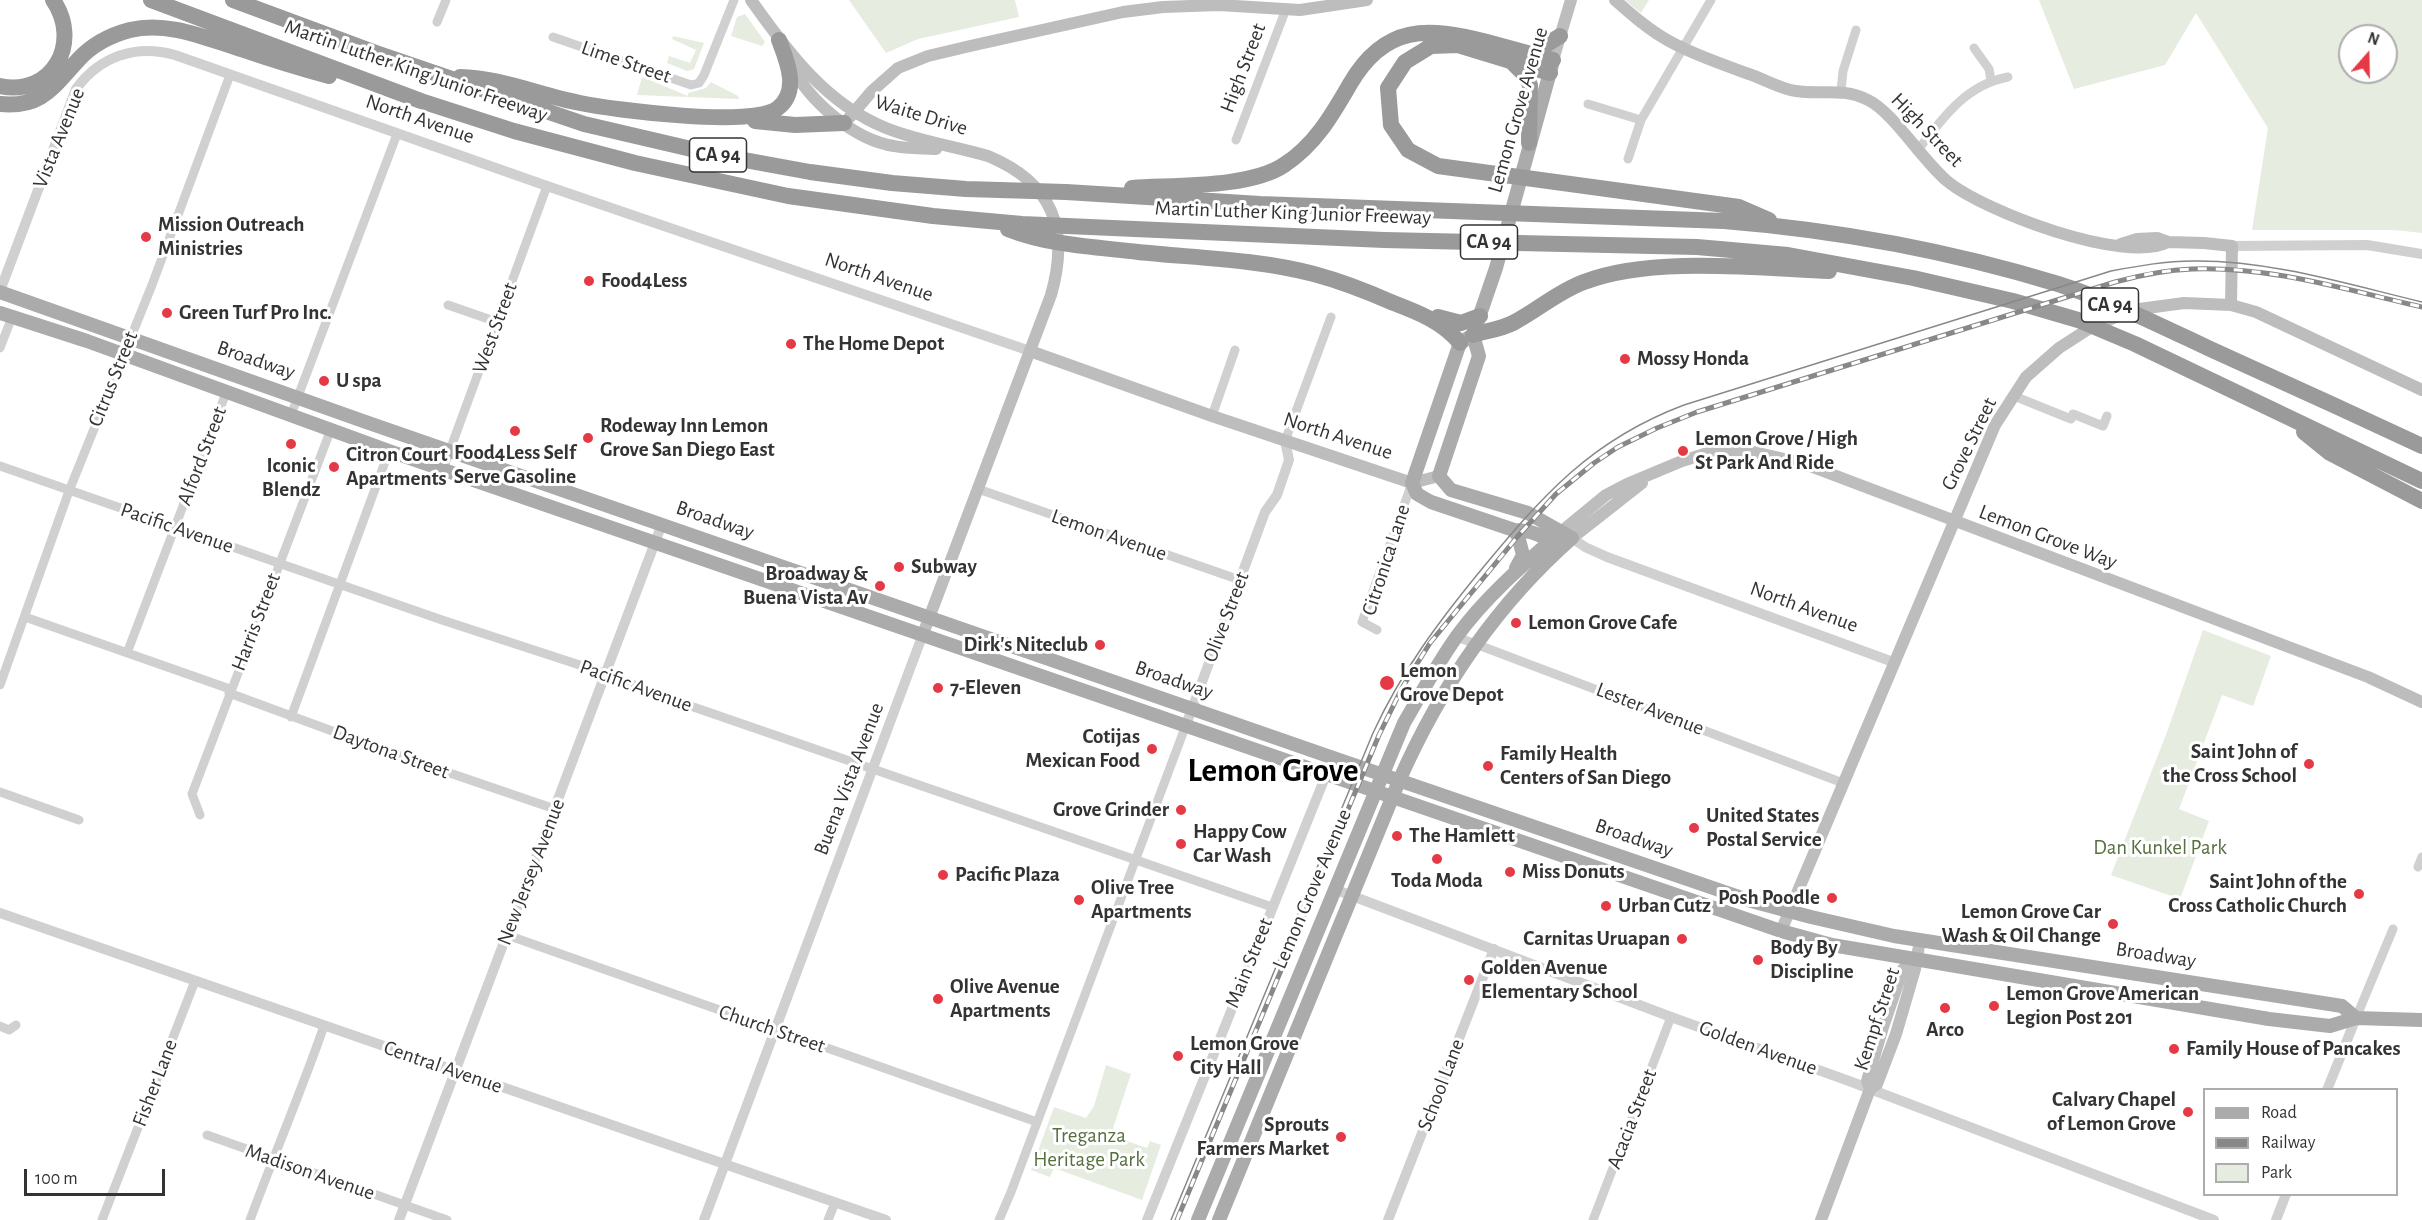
<!DOCTYPE html>
<style>
body{margin:0}
#map{position:relative;width:2422px;height:1220px;overflow:hidden;background:#fff;font-family:"Alegreya Sans",sans-serif}
canvas{display:block}
.legend{position:absolute;left:2203px;top:1088px;width:195px;height:108px;box-sizing:border-box;background:#fff;border:2px solid #adadad;margin:0;padding:8px 10px;list-style:none;font-size:18px;color:#333}
.legend li{display:flex;align-items:center;gap:12px;height:30px}
.legend b{width:30px;border:2px solid #adadad}
.north{position:absolute;left:2338px;top:24px;width:60px;height:60px;box-sizing:border-box;background:#fff;border:2px solid #adadad;border-radius:50%;rotate:20deg;font-size:16px;font-weight:700;line-height:24px;text-align:center;color:#333}
.north::after{content:'';display:block;margin:auto;width:21px;height:27px;background:#e63946;clip-path:polygon(50% 0,100% 100%,50% 72%,0 100%)}
.scale{position:absolute;left:24px;top:1169px;width:141px;height:27px;box-sizing:border-box;border:3px solid #333;border-top:0;padding-left:8px;font-size:18px;line-height:21px;white-space:nowrap;color:#333;-webkit-text-stroke:4px #fff;paint-order:stroke}
</style>
<div id="map">
<canvas width="2422" height="1220"></canvas>
<ul class="legend">
<li><b style="height:8px;background:#ababab"></b>Road</li>
<li><b style="height:8px;background:#888"></b>Railway</li>
<li><b style="height:16px;background:#e6ecdf"></b>Park</li>
</ul>
<div class="north">N</div>
<div class="scale">100 m</div>
</div>
<script>
const c = document.querySelector('canvas').getContext('2d');
c.lineJoin = 'round';
function fill(path, color) { c.fillStyle = color; c.fill(path, 'evenodd'); }
function trace(path, color, width, dash) { c.strokeStyle = color; c.lineWidth = width; c.lineCap = dash ? 'butt' : 'round'; c.setLineDash(dash || []); c.stroke(path); }
function write(font, color, halo, rows, align = 'center') {
  c.font = font + ' "Alegreya Sans",sans-serif'; c.lineWidth = 6; c.setLineDash([]); c.textBaseline = 'middle'; c.strokeStyle = halo; c.fillStyle = color; for (const [text, x, y, turn = 0] of rows) {
    c.save(); c.translate(x, y); c.rotate((+turn || 0) * Math.PI / 180); c.textAlign = isNaN(turn) ? turn : align; if (halo) c.strokeText(text, 0, 0); c.fillText(text, 0, 0); c.restore();
  }
}
fill(new Path2D(`
 M849,0H1015L1019,17L918,39L886,53Z
 M1625,0H1649L1641,13Z
 M2039,0H2422V233L2394,230H2252L2268,128L2196,13L2165,65L2074,89ZM2350,36H2386V72H2350Z
 M745,14L765,42L762,46L731,36L737,17Z
 M673,36L704,43L694,69L687,71L667,63L669,56L690,63L696,50L672,39Z
 M642,77L688,96V93L706,88L711,82L738,96L739,99L637,95Z
 M2203,630L2271,656L2253,706L2222,695L2179,809L2209,821L2180,899L2111,875L2167,732Z
 M1106,1065L1131,1074L1113,1128L1118,1138L1147,1148L1150,1141L1161,1145L1142,1200L1054,1168L1050,1177L1031,1170L1054,1107L1086,1118L1094,1106Z`), '#e6ecdf');
trace(new Path2D(`
 M437,22L446,0
 M553,37L691,85L699,83L704,75L734,0
 M1974,48L1989,69L1991,80
 M1841,91L1843,71L1856,30
 M1588,104L1641,120
 M1236,140L1286,9
 M1917,151C1942,119 1965,85 2008,77
 M1628,159L1641,120L1711,0
 M448,305L497,322
 M0,348L12,317
 M2014,396L2071,419L2073,414L2103,426L2107,416
 M291,415L397,134
 M1212,416L1235,350
 M1285,441L1331,317
 M0,466L442,620L595,670L679,702L1272,907
 M443,469L547,186
 M978,489L1240,580
 M25,617L230,689
 M1377,630L1362,622L1412,483
 M1457,637L1843,783
 M127,653L226,393
 M0,685L69,491L152,285L230,75
 M229,693L400,756L555,809
 M291,717L389,451
 M0,792L79,820
 M200,815L192,794L331,429
 M2418,867L2422,857
 M507,935L1037,1122
 M2356,1018L2393,929
 M0,1026L9,1030L16,1025
 M207,1135L447,1220
 M102,1220L195,981
 M250,1220C274,1155 301,1092 324,1026
 M828,1220L835,1203
 M999,1220L1011,1192L1186,725
 M1593,1220L1671,1017`), '#d0d0d0', 9);
trace(new Path2D(`
 M2232,246L2367,245L2422,254
 M0,291L76,89C100,56 136,44 175,55L547,186L1030,351
 M1572,538L1585,547L1607,557L1893,662
 M1186,725L1265,512L1277,495L1289,460L1285,441
 M1334,889L1671,1017L1849,1081L2214,1220
 M0,913L886,1220
 M2327,1090L2356,1018
 M399,1220L662,524
 M704,1220L923,634
 M1147,1220L1326,775
 M1388,1220L1494,949
 M2276,1220L2286,1194`), '#d0d0d0', 10);
trace(new Path2D(`
 M751,0C787,51 826,104 886,128C918,141 954,146 988,156C1053,183 1070,229 1051,295L923,634
 M1615,0C1632,15 1649,30 1669,41C1694,55 1722,64 1749,74C1764,79 1781,89 1796,91C1822,95 1842,87 1868,100C1893,112 1922,160 1947,181C1983,211 2125,265 2168,242
 M1553,60L1571,0
 M791,65C809,101 854,140 894,146C908,149 922,148 936,149
 M849,118L872,91L898,68L928,56L970,46L1123,12L1163,7L1219,5L1300,10L1367,0
 M2121,244L2137,239L2157,238L2168,242L2204,243L2232,246L2231,305
 M1030,351L1212,416L1412,483L1439,476
 M1561,532L1606,495L1627,484L1682,461L1714,451L1745,450L1802,463L2368,677L2422,702
 M1572,538L1642,483
 M1781,931L1995,425L2026,377L2059,348L2090,328L2132,310L2184,303L2231,305L2256,312L2422,390
 M1870,1089L1867,1081L1883,1027L1903,969L1916,959
 M1821,1220L1870,1089L1877,1084L1896,1034L1915,969L1920,940`), '#bdbdbd', 12);
trace(new Path2D(`
 M0,292L363,421L1325,755L1751,901L1811,917L1894,936L2342,1006L2356,1018
 M0,313L87,341L389,451L1781,931L1832,945L2269,1019L2330,1026L2356,1018L2422,1020
 M1468,338L1460,343L1412,483L1417,494L1431,502L1514,530C1531,530 1543,536 1557,545
 M1514,530L1518,536L1523,555L1516,568
 M1198,1220L1404,723C1421,694 1437,664 1457,636C1486,596 1524,564 1561,532
 M1219,1220L1399,781C1440,688 1496,605 1572,538L1528,513L1451,490L1439,476L1479,356L1473,335L1496,268L1552,65`), '#ababab', 14);
trace(new Path2D(`
 M151,0L421,101L514,131L635,163L788,196L933,216L1022,224L1384,240L1697,247L1788,255L1913,278L2013,301L2078,320L2135,344L2422,481
 M233,0L376,53L584,124L717,155L810,172L892,183L966,189L1066,192L1260,204L1724,221C1836,230 1950,251 2058,284C2109,300 2159,325 2208,348C2279,380 2351,413 2422,446
 M1531,54L1560,36
 M1511,61L1525,75L1530,85L1529,143
 M1550,73L1458,45L1431,46L1405,62L1388,88L1391,125L1408,150L1438,166L1739,207L1769,220
 M460,77C501,78 539,95 580,103C613,110 755,128 778,108C800,91 787,61 779,40
 M0,86C53,97 82,42 53,0
 M0,104C42,108 53,87 79,59C92,45 111,35 130,30C168,21 205,38 241,49C270,59 299,68 329,76
 M755,121L795,125L844,123
 M1132,188C1174,185 1250,188 1284,165C1315,145 1332,115 1350,84C1385,24 1427,27 1487,42C1509,48 1531,54 1553,60
 M1008,229C1048,245 1095,247 1138,252C1196,258 1257,259 1314,274C1340,281 1366,291 1391,302C1417,312 1442,321 1460,343
 M1438,317L1461,323L1480,316
 M1473,335C1486,331 1501,329 1513,323C1538,310 1557,292 1584,282C1650,256 1757,268 1829,271
 M2304,432L2330,453L2422,501`), '#9a9a9a', 16);
trace(new Path2D(`
 M1171,1220L1373,733C1401,672 1439,621 1481,570C1543,495 1591,440 1684,405L2111,271C2138,266 2165,261 2193,261C2270,260 2347,284 2422,302`), '#888', 1.5);
const rail = new Path2D(`
 M1177,1220L1379,735L1402,688L1430,643L1518,536L1556,494L1594,463L1618,447L1657,428L1697,412L2115,282C2141,275 2166,270 2192,269C2270,266 2347,290 2422,307`);
trace(rail, '#888', 5);
trace(rail, '#fff', 3, [9]);
for (const [x, y, r, color] of [
 [146,237,6,"#e63946"],
 [589,281,6,"#e63946"],
 [167,313,6,"#e63946"],
 [791,344,6,"#e63946"],
 [1625,359,6,"#e63946"],
 [324,381,6,"#e63946"],
 [515,431,6,"#e63946"],
 [588,438,6,"#e63946"],
 [291,444,6,"#e63946"],
 [1683,451,6,"#e63946"],
 [334,467,6,"#e63946"],
 [899,567,6,"#e63946"],
 [880,586,6,"#e63946"],
 [1516,623,6,"#e63946"],
 [1100,645,6,"#e63946"],
 [1387,683,8,"#e63946"],
 [938,688,6,"#e63946"],
 [1152,749,6,"#e63946"],
 [2309,764,6,"#e63946"],
 [1488,766,6,"#e63946"],
 [1181,810,6,"#e63946"],
 [1694,828,6,"#e63946"],
 [1397,836,6,"#e63946"],
 [1181,844,6,"#e63946"],
 [1437,859,6,"#e63946"],
 [1510,872,6,"#e63946"],
 [943,875,6,"#e63946"],
 [2359,894,6,"#e63946"],
 [1832,898,6,"#e63946"],
 [1079,900,6,"#e63946"],
 [1606,906,6,"#e63946"],
 [2113,924,6,"#e63946"],
 [1682,939,6,"#e63946"],
 [1758,960,6,"#e63946"],
 [1469,980,6,"#e63946"],
 [938,999,6,"#e63946"],
 [1994,1006,6,"#e63946"],
 [1945,1008,6,"#e63946"],
 [2174,1049,6,"#e63946"],
 [1178,1056,6,"#e63946"],
 [2188,1112,6,"#e63946"],
 [1341,1137,6,"#e63946"]
]) { const dot = new Path2D(); dot.arc(x, y, r, 0, 2 * Math.PI); c.fillStyle = color; c.fill(dot); trace(dot, '#fff', 2); }
for (const [x, y, w] of [
 [718,155,57],
 [1489,242,57],
 [2110,305,57]
]) { const box = new Path2D(); box.roundRect(x - w / 2, y - 17, w, 34, 4.5); c.fillStyle = '#fff'; c.fill(box); trace(box, '#333', 1.5); }
write('bold 20px', '#333', null, [
 ["CA 94",718,155],
 ["CA 94",1489,242],
 ["CA 94",2110,305]
]);
write('21px', '#333', '#fff', [
 ["Lime Street",626,62,19],
 ["High Street",1243,68,-69],
 ["Martin Luther King Junior Freeway",416,71,19],
 ["Lemon Grove Avenue",1518,110,-74],
 ["Waite Drive",921,115,17],
 ["North Avenue",420,119,19],
 ["High Street",1927,130,46],
 ["Vista Avenue",59,138,-68],
 ["Martin Luther King Junior Freeway",1293,213,2],
 ["North Avenue",879,277,19],
 ["West Street",495,328,-70],
 ["Broadway",256,360,19],
 ["Citrus Street",113,379,-68],
 ["North Avenue",1338,436,18],
 ["Grove Street",1969,444,-64],
 ["Alford Street",202,456,-69],
 ["Broadway",715,520,19],
 ["Pacific Avenue",177,528,19],
 ["Lemon Avenue",1109,535,19],
 ["Lemon Grove Way",2048,537,21],
 ["Citronica Lane",1386,560,-72],
 ["North Avenue",1804,607,20],
 ["Olive Street",1226,617,-69],
 ["Harris Street",256,622,-69],
 ["Broadway",1174,680,19],
 ["Pacific Avenue",636,686,20],
 ["Lester Avenue",1650,709,21],
 ["Daytona Street",391,752,20],
 ["Buena Vista Avenue",849,779,-69],
 ["Broadway",1634,838,19],
 ["New Jersey Avenue",531,872,-69],
 ["Lemon Grove Avenue",1312,889,-67],
 ["Broadway",2156,955,9],
 ["Main Street",1249,963,-68],
 ["Kempf Street",1877,1019,-72],
 ["Church Street",772,1029,19],
 ["Golden Avenue",1758,1048,20],
 ["Central Avenue",443,1067,19],
 ["Fisher Lane",155,1083,-69],
 ["School Lane",1441,1085,-69],
 ["Acacia Street",1632,1119,-69],
 ["Madison Avenue",310,1172,19]
]);
write('bold 21px', '#333', '#fff', [
 ["Mission Outreach",158,225],
 ["Ministries",158,249],
 ["Food4Less",601,281],
 ["Green Turf Pro Inc.",179,313],
 ["The Home Depot",803,344],
 ["Mossy Honda",1637,359],
 ["U spa",336,381],
 ["Rodeway Inn Lemon",600,426],
 ["Grove San Diego East",600,450],
 ["Lemon Grove / High",1695,439],
 ["St Park And Ride",1695,463],
 ["Food4Less Self",515,453,"center"],
 ["Serve Gasoline",515,477,"center"],
 ["Citron Court",346,455],
 ["Apartments",346,479],
 ["Iconic",291,466,"center"],
 ["Blendz",291,490,"center"],
 ["Subway",911,567],
 ["Broadway &",868,574,"right"],
 ["Buena Vista Av",868,598,"right"],
 ["Lemon Grove Cafe",1528,623],
 ["Dirk's Niteclub",1088,645,"right"],
 ["Lemon",1400,671],
 ["Grove Depot",1400,695],
 ["7-Eleven",950,688],
 ["Cotijas",1140,737,"right"],
 ["Mexican Food",1140,761,"right"],
 ["Saint John of",2297,752,"right"],
 ["the Cross School",2297,776,"right"],
 ["Family Health",1500,754],
 ["Centers of San Diego",1500,778],
 ["Grove Grinder",1169,810,"right"],
 ["United States",1706,816],
 ["Postal Service",1706,840],
 ["Happy Cow",1193,832],
 ["Car Wash",1193,856],
 ["The Hamlett",1409,836],
 ["Miss Donuts",1522,872],
 ["Pacific Plaza",955,875],
 ["Toda Moda",1437,881,"center"],
 ["Saint John of the",2347,882,"right"],
 ["Cross Catholic Church",2347,906,"right"],
 ["Olive Tree",1091,888],
 ["Apartments",1091,912],
 ["Posh Poodle",1820,898,"right"],
 ["Urban Cutz",1618,906],
 ["Lemon Grove Car",2101,912,"right"],
 ["Wash & Oil Change",2101,936,"right"],
 ["Carnitas Uruapan",1670,939,"right"],
 ["Body By",1770,948],
 ["Discipline",1770,972],
 ["Golden Avenue",1481,968],
 ["Elementary School",1481,992],
 ["Olive Avenue",950,987],
 ["Apartments",950,1011],
 ["Lemon Grove American",2006,994],
 ["Legion Post 201",2006,1018],
 ["Arco",1945,1030,"center"],
 ["Lemon Grove",1190,1044],
 ["City Hall",1190,1068],
 ["Family House of Pancakes",2186,1049],
 ["Calvary Chapel",2176,1100,"right"],
 ["of Lemon Grove",2176,1124,"right"],
 ["Sprouts",1329,1125,"right"],
 ["Farmers Market",1329,1149,"right"]
], 'left');
write('21px', '#56703f', '#fff', [
 ["Dan Kunkel Park",2160,848],
 ["Treganza",1089,1136],
 ["Heritage Park",1089,1160]
]);
write('bold 33px', '#000', '#fff', [
 ["Lemon Grove",1273,771]
]);
</script>
